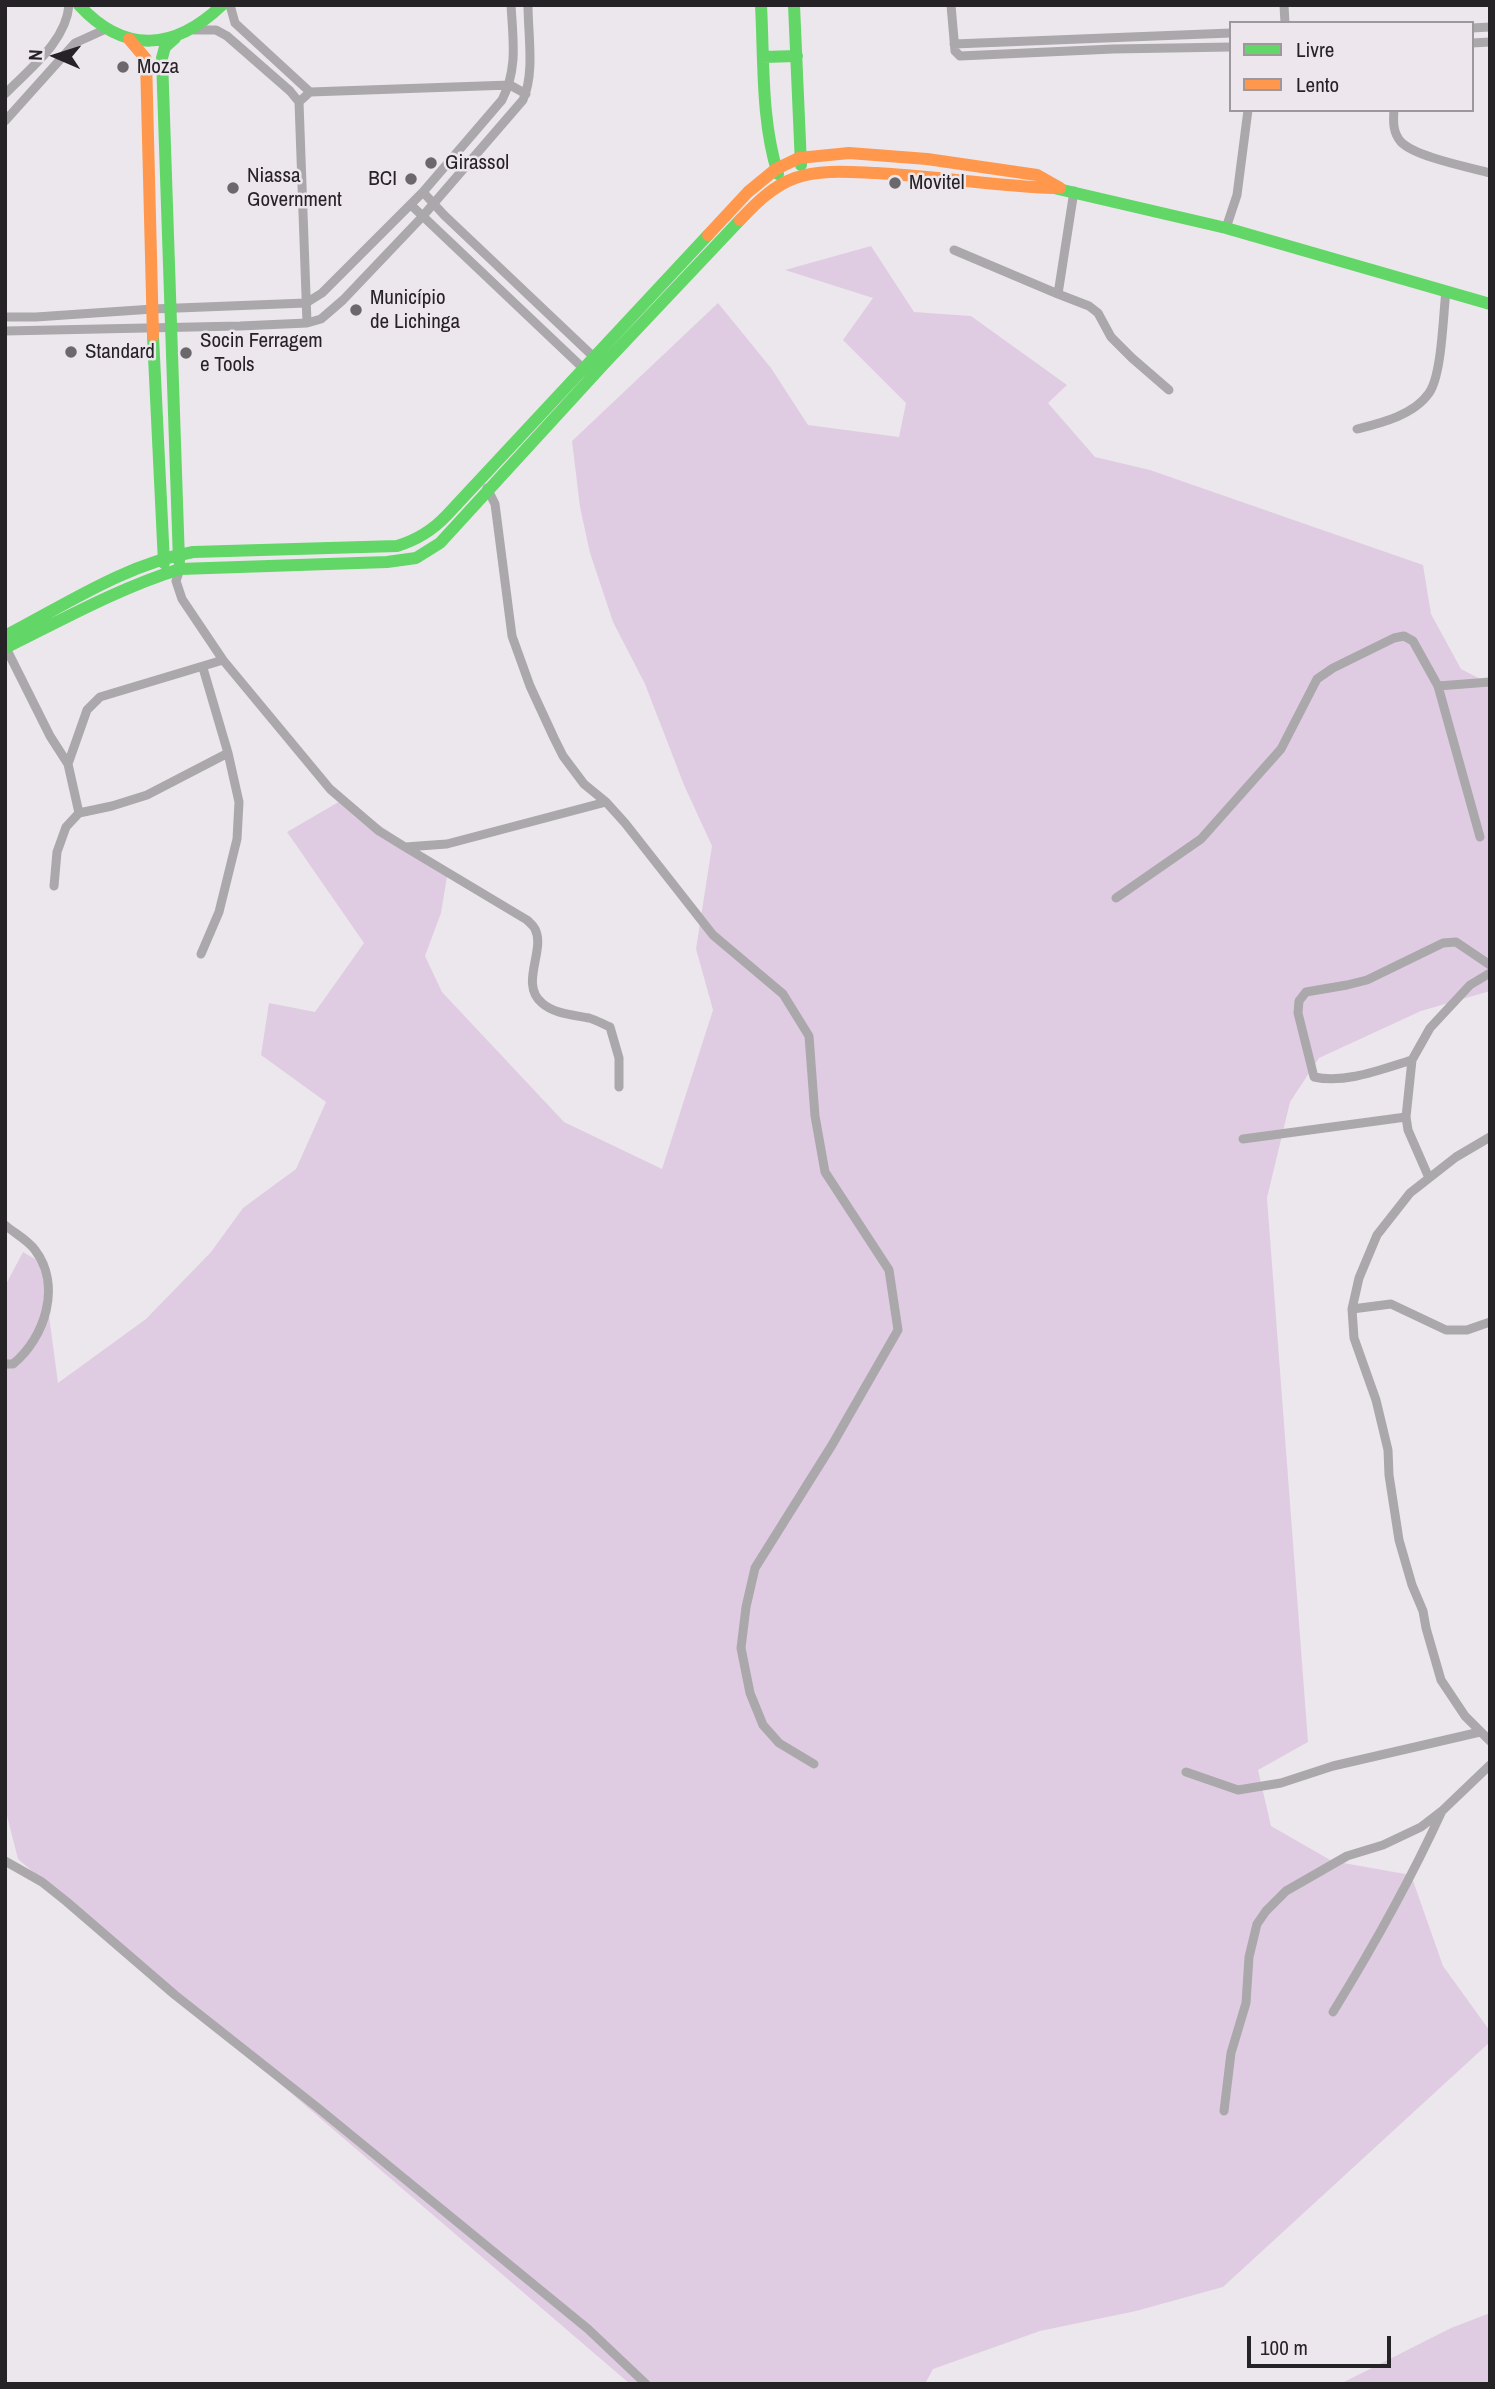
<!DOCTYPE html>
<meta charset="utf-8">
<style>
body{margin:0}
#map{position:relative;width:1495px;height:2389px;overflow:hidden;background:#ece7ec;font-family:"Archivo Narrow",sans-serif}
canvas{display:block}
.frame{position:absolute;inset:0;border:7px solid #262326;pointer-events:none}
.legend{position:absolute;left:1229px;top:21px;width:245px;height:91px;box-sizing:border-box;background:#ede6ed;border:2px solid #9d989d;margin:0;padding:9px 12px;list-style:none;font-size:21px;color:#262326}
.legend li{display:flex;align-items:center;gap:14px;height:35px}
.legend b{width:35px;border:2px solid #9d989d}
.north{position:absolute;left:21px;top:21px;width:70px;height:70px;-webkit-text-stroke:5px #ede6ed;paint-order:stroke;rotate:273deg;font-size:19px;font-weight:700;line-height:28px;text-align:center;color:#262326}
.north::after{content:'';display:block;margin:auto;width:24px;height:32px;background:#262326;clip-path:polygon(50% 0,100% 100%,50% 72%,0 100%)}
.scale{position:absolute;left:1247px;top:2336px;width:144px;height:32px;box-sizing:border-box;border:4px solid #262326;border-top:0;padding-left:9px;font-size:21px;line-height:24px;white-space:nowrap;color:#262326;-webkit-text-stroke:5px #ede6ed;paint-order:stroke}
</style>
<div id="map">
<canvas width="1495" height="2389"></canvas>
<div class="frame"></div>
<ul class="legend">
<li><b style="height:9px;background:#63d668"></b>Livre</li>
<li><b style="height:9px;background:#ff974d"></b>Lento</li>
</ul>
<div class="north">N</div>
<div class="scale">100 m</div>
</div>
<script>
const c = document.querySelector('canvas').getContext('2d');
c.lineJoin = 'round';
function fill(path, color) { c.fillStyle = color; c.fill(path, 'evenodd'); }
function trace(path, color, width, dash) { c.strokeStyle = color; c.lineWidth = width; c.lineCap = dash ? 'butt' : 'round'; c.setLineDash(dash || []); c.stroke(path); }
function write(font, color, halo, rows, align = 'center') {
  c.font = font + ' "Archivo Narrow",sans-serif'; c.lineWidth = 5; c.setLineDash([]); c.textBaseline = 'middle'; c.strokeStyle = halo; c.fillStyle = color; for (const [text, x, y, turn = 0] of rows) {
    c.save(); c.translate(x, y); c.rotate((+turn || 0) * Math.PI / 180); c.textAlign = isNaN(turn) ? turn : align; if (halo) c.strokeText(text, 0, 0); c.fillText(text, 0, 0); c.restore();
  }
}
fill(new Path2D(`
 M871,246L914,312L971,316L1067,385L1048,403L1095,457L1150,470L1423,565L1431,614L1461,669L1490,684V991L1421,1011L1319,1058L1290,1102L1267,1198L1308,1742L1258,1770L1271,1826L1332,1861L1411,1875L1443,1966L1490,2031V2042L1223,2287L1136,2311L1040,2331L933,2369L925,2384H630L18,1859L5,1808V1286L23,1252L42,1263L58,1383L146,1319L211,1252L243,1208L296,1169L326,1102L261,1055L269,1003L315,1012L364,943L287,832L342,800L448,871L441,913L425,956L442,992L564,1122L662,1169L713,1010L696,949L712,846L684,785L645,684L613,622L590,553L580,507L572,441L718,303L771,368L808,425L899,437L906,403L843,340L873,298L785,270Z
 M1490,2313V2384H1340L1451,2328Z`), '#e0cce2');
trace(new Path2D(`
 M230,5L235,23L310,92
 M951,5L955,51L960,56L1113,49L1231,47
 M1284,5L1285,23
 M1472,28L1490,27
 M194,30H216L227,36L290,91L299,102L307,323
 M1472,43L1490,42
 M954,44L1231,33
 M5,94C29,69 66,42 69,5
 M299,102L310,92L510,85L526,94
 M1394,110C1393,122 1393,133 1401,142C1416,157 1468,167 1490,173
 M5,121L75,43L106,29
 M423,192L444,215L598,361
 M411,205L586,371
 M1226,228L1237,195L1248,110
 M954,250L1058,294L1074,191
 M1058,294L1089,306L1098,313L1111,337L1132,358L1169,390
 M5,317H36L153,309L306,303L322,293L423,192L502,100C518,69 513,40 511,5
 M5,331L240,326L307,323L321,319L343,300L422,217L523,100C535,73 528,35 528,5
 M1357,429C1381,423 1414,415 1429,393C1442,375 1443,315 1446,291
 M487,488L495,504L512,636L530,686L554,738L563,756L584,784L606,802L625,823L713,935L783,994L809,1036L815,1116L825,1172L889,1270L898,1330L832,1445L755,1568L746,1607L741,1648L750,1693L763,1725L779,1743L814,1764
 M180,569L176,581L182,599L223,660L330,789L379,831L405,847L447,844L606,802
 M6,648L50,736L68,764L79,813
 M1438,686L1490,682
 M68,764L87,710L100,697L223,660
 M405,847L527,920C530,923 533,925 535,929C546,950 519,984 542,1003C554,1014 574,1015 589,1018C596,1020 603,1024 610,1027L619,1058V1087
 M54,886L57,852L66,827L79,813L112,806L147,795L228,753
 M1116,898L1201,839L1281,749L1317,679L1333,668L1394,638L1404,636L1413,641L1438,686L1480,837
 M201,954L219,912L237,839L239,802L228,753L203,668
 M1412,1060C1382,1069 1346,1084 1314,1077L1298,1013L1299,1001L1306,992L1347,985L1367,980L1443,943L1456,942L1490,965
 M1490,1137L1456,1157L1410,1193L1377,1235L1359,1278L1352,1309L1354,1338L1376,1400L1388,1450L1389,1475L1399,1540L1412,1585L1423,1611L1426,1628L1441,1680L1465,1716L1490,1741
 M1243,1139L1406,1117
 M1429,1178L1408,1130L1406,1117L1412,1060L1430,1028L1470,985L1490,973
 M5,1225C14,1233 28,1240 35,1250C62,1285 45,1338 13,1364H5
 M1352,1309L1391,1304L1446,1330H1467L1490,1322
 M1186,1772L1238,1790L1281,1783L1333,1766L1480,1732
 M5,1861L42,1882L67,1902L175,1995L318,2108L588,2329L646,2384
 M1333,2012C1373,1947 1410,1881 1442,1811
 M1224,2111L1231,2053L1246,2003L1249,1957L1257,1924L1266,1911L1286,1891L1347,1856L1383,1845L1421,1827L1443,1810L1490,1765`), '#aba8ab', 9);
trace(new Path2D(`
 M79,5C125,55 175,50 222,5
 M761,5C764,60 761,121 778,174
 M794,5L801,165
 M175,38L165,47L162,58L179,561
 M763,57L797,56
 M1054,188L1226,228L1490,304
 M153,336L164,563
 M5,636C65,605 126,564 193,552L397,546C417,540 432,531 447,515L708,235
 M5,648C62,620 119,588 180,569L387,562L416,558L440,543L603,365L740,220`), '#63d668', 12);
trace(new Path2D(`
 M129,39L146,59L153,336
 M740,220C756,203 773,186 795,178C821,169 850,172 876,173C935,176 994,186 1054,188
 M708,235L748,192L776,169L799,158L849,153L927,159L1037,175L1060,188`), '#ff974d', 12);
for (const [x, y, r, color] of [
 [123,67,7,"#6b686b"],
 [431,163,7,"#6b686b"],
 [411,179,7,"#6b686b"],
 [895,183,7,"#6b686b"],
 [233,188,7,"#6b686b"],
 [356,310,7,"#6b686b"],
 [71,352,7,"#6b686b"],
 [186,353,7,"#6b686b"]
]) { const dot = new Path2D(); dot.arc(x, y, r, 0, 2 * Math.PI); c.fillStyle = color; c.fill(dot); trace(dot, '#ede6ed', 2.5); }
write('21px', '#262326', '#ede6ed', [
 ["Moza",137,67],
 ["Girassol",445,163],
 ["Niassa",247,176],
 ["Government",247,200],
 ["BCI",397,179,"right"],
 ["Movitel",909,183],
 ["Município",370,298],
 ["de Lichinga",370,322],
 ["Socin Ferragem",200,341],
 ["e Tools",200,365],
 ["Standard",85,352]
], 'left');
</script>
